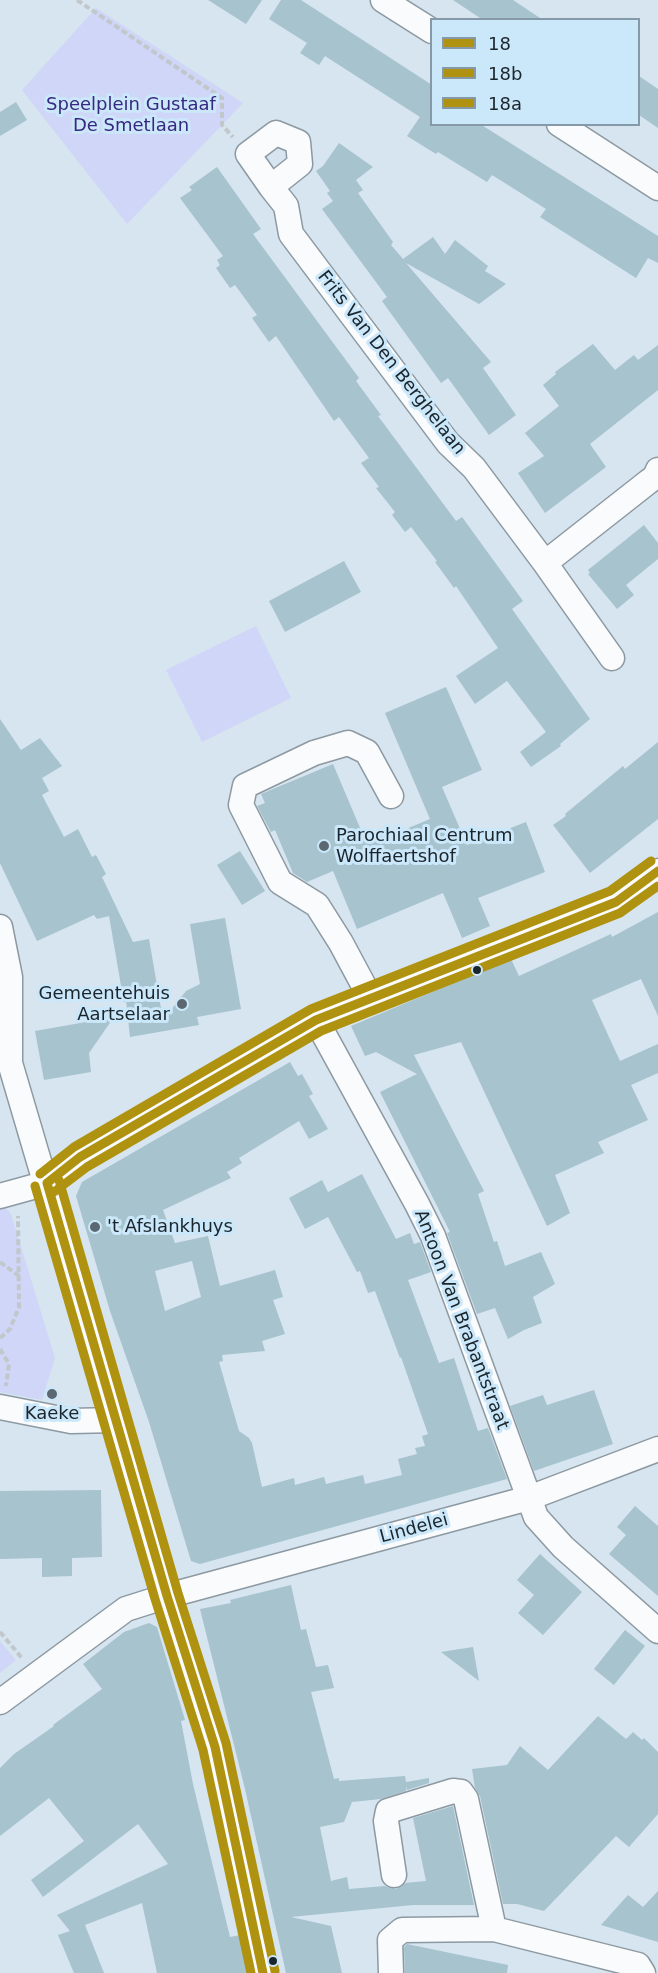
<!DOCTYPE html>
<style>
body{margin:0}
#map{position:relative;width:658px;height:1973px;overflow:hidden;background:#d6e5f0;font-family:"DejaVu Sans",sans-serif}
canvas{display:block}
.legend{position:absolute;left:430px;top:18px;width:210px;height:108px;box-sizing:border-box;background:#cbe7fa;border:2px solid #8599a8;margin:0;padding:8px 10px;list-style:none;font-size:18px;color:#1b252c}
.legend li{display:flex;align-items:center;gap:12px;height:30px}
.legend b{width:30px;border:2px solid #8599a8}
</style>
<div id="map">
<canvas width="658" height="1973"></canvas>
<ul class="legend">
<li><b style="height:8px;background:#af920f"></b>18</li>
<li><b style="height:8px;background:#af920f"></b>18b</li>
<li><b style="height:8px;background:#af920f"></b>18a</li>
</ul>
</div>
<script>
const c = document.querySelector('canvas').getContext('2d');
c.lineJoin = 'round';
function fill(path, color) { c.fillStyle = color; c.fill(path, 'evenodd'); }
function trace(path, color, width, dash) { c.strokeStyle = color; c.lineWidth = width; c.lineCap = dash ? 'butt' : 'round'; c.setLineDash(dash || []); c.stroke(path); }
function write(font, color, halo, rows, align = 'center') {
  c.font = font + ' "DejaVu Sans",sans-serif'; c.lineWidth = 6; c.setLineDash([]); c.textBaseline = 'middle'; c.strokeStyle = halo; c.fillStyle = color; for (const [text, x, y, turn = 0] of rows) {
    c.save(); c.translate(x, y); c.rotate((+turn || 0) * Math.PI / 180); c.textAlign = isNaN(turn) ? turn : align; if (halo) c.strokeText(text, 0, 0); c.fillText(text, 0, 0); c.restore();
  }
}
fill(new Path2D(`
 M96,8L243,103L127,224L22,90Z
 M256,626L291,698L202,742L166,670Z
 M5,1207L11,1214L55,1358L42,1400L0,1392V1208Z
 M0,1641L16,1660L0,1673Z`), '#cfd6f7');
fill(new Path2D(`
 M208,0H262L246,24Z
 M281,0H301L432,85V124H480L658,236V263L648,258L636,278L540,217L546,209L508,185L492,175L487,182L438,152L436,154L407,136L420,117L325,56L319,65L300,53L307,43L269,19Z
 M453,0H513L543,20H483Z
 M639,76L658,89V128L639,115Z
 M16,102L27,120L0,136V112Z
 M339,143L373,167L356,180L363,190L358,193L393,242L391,245L403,259L433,237L445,254L455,240L488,266L485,271L506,284L479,304L406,263L491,362L483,368L516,415L489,435L448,378L441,383L382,301L387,297L322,209L333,201L327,193L330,191L316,171L323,166Z
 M217,167L261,229L253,234L359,378L356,381L381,415L378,416L456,521L462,517L523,601L512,609L590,719L560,744L561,746L531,767L520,752L546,732L507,681L475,704L456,676L498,648L456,586L454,588L435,562L437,561L411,527L405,532L392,515L395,512L376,488L379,487L361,463L369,458L339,417L334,421L276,336L269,342L252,318L257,315L235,285L230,288L216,268L220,265L217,260L223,256L180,198L192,190L189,187Z
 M593,344L615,370L634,355L638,360L658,345V390L590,444L606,467L545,513L518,473L544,456L525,433L559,406L543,385L556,374L555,372Z
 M644,525L658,543V559L626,585L634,595L617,609L588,574L590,573L588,570Z
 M344,561L361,592L285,632L269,601Z
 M446,687L482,770L442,787L467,845L526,822L545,872L478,898L490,926L462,938L443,893L357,929L333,871L307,882L293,873L275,830L271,832L257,806L265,803L261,794L333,764L366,842L386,834L387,837L430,819L385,713Z
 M0,719L21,750L40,738L62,766L42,778L49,791L42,795L64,837L78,829L92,857L96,855L106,874L102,877L133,942L149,939L163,1020L186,991L200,984L190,924L225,918L241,1009L197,1017L199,1025L130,1037L126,1000L124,1003L109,916L97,919L94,915L37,941L0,863Z
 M658,742V819L590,873L553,825L566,816L565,814L623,766L625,769Z
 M240,851L265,891L242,905L217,865Z
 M658,912V1016L641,979L592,1000L620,1061L658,1044V1073L631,1085L648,1120L598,1142L604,1153L555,1175L570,1213L547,1226L461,1042L414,1055L484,1191L478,1194L494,1242L497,1241L505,1266L541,1252L555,1284L533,1297L542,1323L524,1330L508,1339L495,1308L477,1314L447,1233L450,1232L380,1092L417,1074L376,1052L365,1056L351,1026L511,959L519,976L611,934L612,937Z
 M114,1017L89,1053L91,1072L44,1080L35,1031Z
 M290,1062L298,1076L302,1074L313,1094L309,1096L328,1129L309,1139L299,1121L239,1158L242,1163L227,1172L231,1178L163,1210L175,1243L208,1236L220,1286L275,1270L283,1297L273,1300L285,1334L262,1341L265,1351L222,1355L223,1361L219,1362L239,1431L249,1438L252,1443L262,1487L294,1478L295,1485L324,1477L326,1484L363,1475L365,1484L402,1475L398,1459L417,1454L415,1448L425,1446L422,1436L428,1434L401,1357L400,1358L375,1291L368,1293L360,1271L357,1272L328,1217L305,1229L289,1198L322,1180L328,1192L362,1174L396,1239L410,1233L414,1244L420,1242L431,1272L408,1280L439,1363L454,1358L478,1431L488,1428L507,1479L200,1564L191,1561L149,1422L110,1311L76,1196L82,1182ZM192,1261L201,1297L165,1311L155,1271Z
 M594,1390L613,1444L534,1471L510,1406L543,1395L547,1405Z
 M101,1490L102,1557L72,1558V1576L42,1577V1558L0,1559V1491Z
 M635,1506L658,1526V1596L609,1554L626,1535L617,1527Z
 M540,1554L582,1592L543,1635L518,1613L534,1595L517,1580Z
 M291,1585L301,1630L306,1629L316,1667L328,1665L334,1688L311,1692L334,1779L339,1778V1781L405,1776L406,1782L429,1778V1783L407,1790L406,1786V1791L381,1799L352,1802L344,1822L320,1827L331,1881L347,1877L349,1889L385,1886L396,1889L405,1883L426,1881L413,1818L453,1806L474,1905H413L291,1917L331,1926L342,1973H286L245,1789L200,1609L231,1603L230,1600Z
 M149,1623L157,1627L185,1720L181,1721L193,1784L230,1937L240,1935L248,1973H157L142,1903L85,1925L104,1973H74L58,1935L70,1931L57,1915L168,1864L138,1824L43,1897L31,1880L84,1841L49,1798L0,1836V1768L14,1754L54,1726L53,1725L102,1689L83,1664L124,1632Z
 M625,1630L645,1646L614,1685L594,1669Z
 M473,1647L479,1681L441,1652Z
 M598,1716L626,1739L633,1732L642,1740L644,1738L658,1752V1814L629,1847L616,1836L544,1911L517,1904H503L480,1796L475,1788L472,1769L507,1765L520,1746L548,1770Z
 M658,1891V1942L601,1925L628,1895L643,1907Z
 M407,1944L508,1965L507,1973H405L404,1947Z`), '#a6c3ce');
const minor = new Path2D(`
 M383,0L432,31
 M559,124L658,188
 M271,187L248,154L276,133L298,142L300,164L271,187L286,206L291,234L448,443L474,468L545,563
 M612,658L545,563L648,482L655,477L658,470
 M0,927L10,977V1063L167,1596L215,1747L263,1973
 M371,999L341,943L317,905L280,882L241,805L245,786L314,753L348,743L367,752L391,796
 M316,1020L417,1204L433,1236L536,1517L563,1547L658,1631
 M0,1196L47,1183L80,1157L316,1020L616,902L658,871
 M0,1407L71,1421L116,1420
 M0,1702L126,1609L167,1596L529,1498L658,1449
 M394,1875L386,1821L388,1811L453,1791L461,1792L466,1799L494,1929
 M391,1973L390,1940L402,1930L494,1929L638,1965L643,1973`);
trace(minor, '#8d99a1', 27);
trace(new Path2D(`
 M77,0L222,98V125L233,137
 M0,1262L19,1276
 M0,1338L10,1329L19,1307L18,1216
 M0,1349L9,1364L6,1386
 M0,1632L22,1658`), '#c1c7ca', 4, [6, 3]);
trace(minor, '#f9fbfd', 24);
trace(new Path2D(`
 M47,1183L167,1596L215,1747L263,1973
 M47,1183L80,1157L316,1020L616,902L658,871`), '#af920f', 9);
trace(new Path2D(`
 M35,1186L155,1599L203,1750L251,1973
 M54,1192L87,1167L321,1031L620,913L658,886`), '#af920f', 9);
trace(new Path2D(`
 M40,1174L74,1147L311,1009L610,891L651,861
 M59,1180L178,1593L226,1743L275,1971`), '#af920f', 9);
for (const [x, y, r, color] of [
 [324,846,6,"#5c6871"],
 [477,970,5,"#1b252c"],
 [182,1004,6,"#5c6871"],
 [95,1227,6,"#5c6871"],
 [52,1394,6,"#5c6871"],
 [273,1961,5,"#1b252c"]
]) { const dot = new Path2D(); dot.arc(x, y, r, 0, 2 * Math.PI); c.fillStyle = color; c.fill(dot); trace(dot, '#cbe7fa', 2); }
write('18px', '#382881', '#cbe7fa', [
 ["Speelplein Gustaaf",131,105],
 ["De Smetlaan",131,126]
]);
write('18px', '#1b252c', '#cbe7fa', [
 ["Frits Van Den Berghelaan",391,363,52],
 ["Antoon Van Brabantstraat",461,1320,69],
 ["Lindelei",414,1529,-15]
]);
write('18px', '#1b252c', '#cbe7fa', [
 ["Parochiaal Centrum",336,836],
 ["Wolffaertshof",336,857],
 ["Gemeentehuis",170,994,"right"],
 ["Aartselaar",170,1015,"right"],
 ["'t Afslankhuys",107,1227],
 ["Kaeke",52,1414,"center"]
], 'left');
</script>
